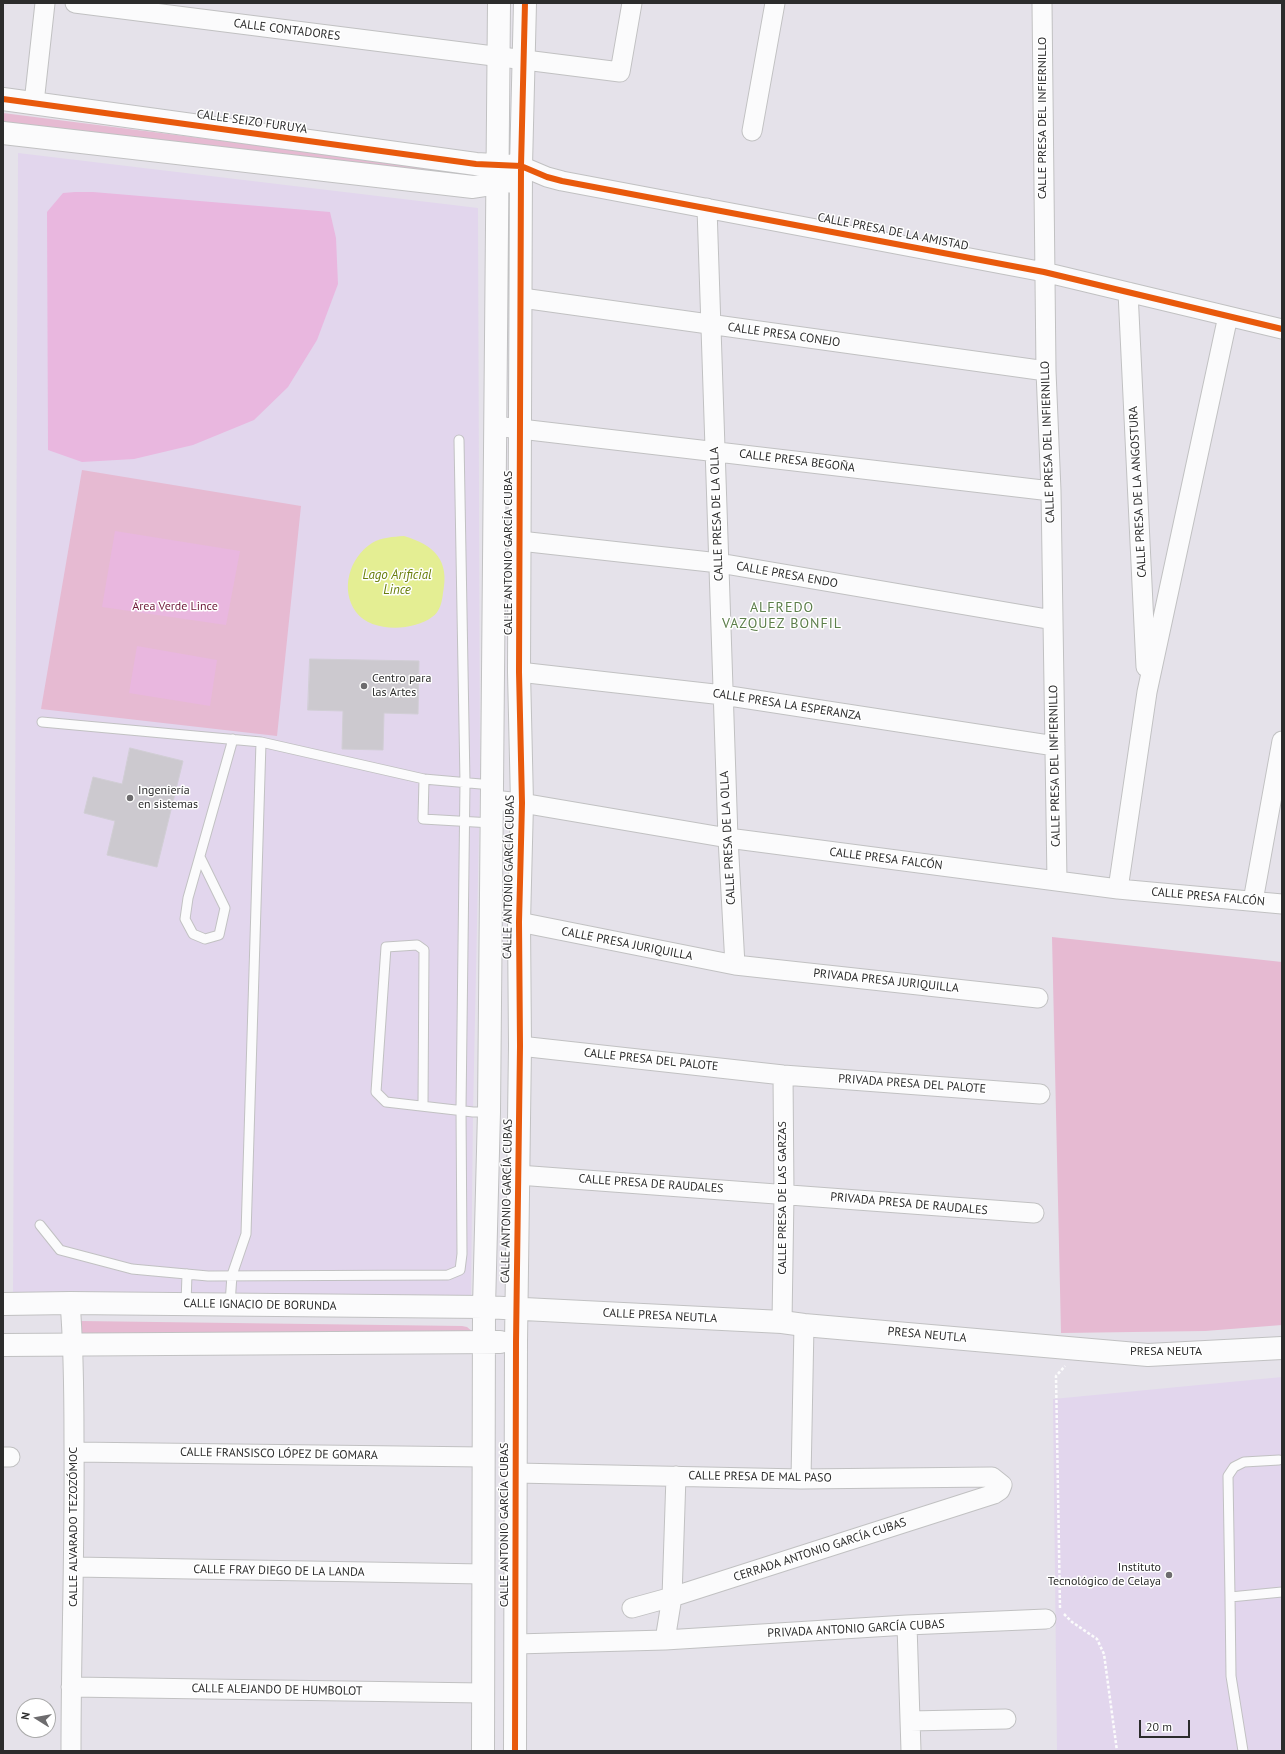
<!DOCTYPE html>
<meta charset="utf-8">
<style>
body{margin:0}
#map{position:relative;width:1285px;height:1754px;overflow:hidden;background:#e5e2ea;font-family:"PT Sans",sans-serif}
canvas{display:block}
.frame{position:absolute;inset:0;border:4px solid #2c2c2c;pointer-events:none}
.north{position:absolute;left:16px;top:1698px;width:40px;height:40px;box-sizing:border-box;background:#fff;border:1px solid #ababab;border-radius:50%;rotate:281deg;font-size:11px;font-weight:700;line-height:16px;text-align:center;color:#2c2c2c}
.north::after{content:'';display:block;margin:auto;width:14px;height:18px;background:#6d6c6e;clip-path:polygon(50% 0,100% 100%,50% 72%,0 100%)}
.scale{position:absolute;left:1139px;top:1720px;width:51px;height:18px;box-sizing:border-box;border:2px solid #2c2c2c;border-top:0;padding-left:5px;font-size:12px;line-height:14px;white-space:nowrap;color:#2c2c2c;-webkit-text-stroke:3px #fff;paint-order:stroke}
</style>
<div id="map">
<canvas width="1285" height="1754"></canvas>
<div class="frame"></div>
<div class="north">N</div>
<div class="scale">20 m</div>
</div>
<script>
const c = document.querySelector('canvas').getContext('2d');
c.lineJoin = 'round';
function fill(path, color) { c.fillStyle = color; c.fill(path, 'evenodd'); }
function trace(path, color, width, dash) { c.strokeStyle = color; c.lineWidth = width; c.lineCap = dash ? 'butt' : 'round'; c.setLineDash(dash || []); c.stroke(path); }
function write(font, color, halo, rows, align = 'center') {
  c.font = font + ' "PT Sans",sans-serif'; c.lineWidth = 3; c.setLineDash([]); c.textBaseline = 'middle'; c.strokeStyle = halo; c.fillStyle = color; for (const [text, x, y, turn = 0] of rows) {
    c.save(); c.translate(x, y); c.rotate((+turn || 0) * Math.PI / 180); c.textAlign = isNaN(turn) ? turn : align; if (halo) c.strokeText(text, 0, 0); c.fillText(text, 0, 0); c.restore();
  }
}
fill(new Path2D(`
 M18,153L478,208L480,784L473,1112L471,1297L13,1294Z
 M1282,1377V1751H1057L1053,1399Z`), '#e2d6ed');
fill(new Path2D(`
 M3,113L476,173L482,178L475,182L3,122Z
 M82,470L301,506L277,736L41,709Z
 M1052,937L1282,962V1325L1205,1331L1061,1333Z
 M80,1321L462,1326L467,1327L473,1332L76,1334Z`), '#e6bad2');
fill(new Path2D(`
 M75,192H93L330,212L336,238L338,284L317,340L288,387L254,420L193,445L134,459L82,462L48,450L47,212L63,193Z
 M115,531L240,551L226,625L102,607Z
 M137,646L217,660L210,706L129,693Z`), '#e9b7df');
fill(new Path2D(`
 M404,536C434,545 450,560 443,593C442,602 440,612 432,617C414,631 371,633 356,612C340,590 349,558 372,543C382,537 393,537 404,536Z`), '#e4ee93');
const building = new Path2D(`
 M310,659L419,661L418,714L384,713L383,750L342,749L343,711L308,710Z
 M130,748L183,761L157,867L107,855L115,821L84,813L93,777L122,784Z`);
fill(building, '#ccc9cf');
trace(building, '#d1ced5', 1);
const service = new Path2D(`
 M42,722L261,742L424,779L492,785
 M424,779L423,819L492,823
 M200,857L225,908L219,935L205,939L193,934L185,919L188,898L233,739
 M423,1105L424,950L417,945L386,947L376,1092L386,1102L473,1112H489
 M40,1225L60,1250L132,1269L208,1276L448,1275L460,1270L462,1254L461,1109L465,783L459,440
 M186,1304L187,1274
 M230,1304L232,1275L246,1234L261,742
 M1230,1597L1228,1476L1234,1467L1244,1462L1279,1460
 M1243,1751L1231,1676L1230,1597L1282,1592`);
const minor = new Path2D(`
 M75,3L620,72L632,3
 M1042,3L1046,371L1051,491L1057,881
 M34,103L45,3
 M752,131L775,3
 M521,166L547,177L562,181L1044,272L1282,329
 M707,208L728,838L735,965
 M1128,292L1146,667
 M522,298L1046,371
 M495,426L1051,491
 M520,541L719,563L1053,620
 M519,672L723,695L1055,746
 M492,800L522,803L728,838L1118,889L1282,904
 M1118,889L1147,692L1228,316
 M1253,901L1282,741
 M519,922L735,965L1038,998
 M520,1046L783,1075L1040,1094
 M518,1175L1034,1213
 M70,1303C74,1349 74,1395 74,1442C75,1545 71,1648 71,1751
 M782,1322L784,1194L783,1075
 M74,1452L483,1457
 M3,1457H10
 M516,1473L801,1479L992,1477L1002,1485L1000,1490L994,1494L672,1597L632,1608
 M801,1479L804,1325
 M74,1567L484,1574
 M907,1625L911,1751
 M665,1640L672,1597L676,1476
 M516,1644L665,1640L907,1625L1046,1619
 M71,1687L482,1693
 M910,1721L1006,1719`);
const tertiary = new Path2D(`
 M3,99L476,164L513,166
 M3,133L473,187L512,181
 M3,1304L70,1303L484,1307L782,1322L804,1325L1148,1355L1282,1348
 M3,1345L500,1342
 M483,1751L484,1307L489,1112L492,785L499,3
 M515,1751L516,1342L520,1046L519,922L522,803L519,672L521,166L525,3`);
trace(service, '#c1c1c2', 11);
trace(minor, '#c1c1c2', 21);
trace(tertiary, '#c1c1c2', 24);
trace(new Path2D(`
 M1060,1608L1056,1376L1065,1366
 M1064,1614L1072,1622L1097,1639L1104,1654L1117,1751`), '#fbfbfc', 2.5, [3, 2]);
trace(service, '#fbfbfc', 9);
trace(minor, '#fbfbfc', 19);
trace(tertiary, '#fbfbfc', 22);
trace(new Path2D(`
 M3,99L476,164L521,166L547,177L562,181L1044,272L1282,329
 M515,1751L516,1342L520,1046L519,922L522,803L519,672L521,166L525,3`), '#e8590c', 6);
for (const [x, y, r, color] of [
 [364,686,4,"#6d6c6e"],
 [130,798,4,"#6d6c6e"],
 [1169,1575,4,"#6d6c6e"]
]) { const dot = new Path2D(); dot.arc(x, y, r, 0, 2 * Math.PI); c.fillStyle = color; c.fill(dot); trace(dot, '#fff', 1.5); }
write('12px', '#2c2c2c', '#fff', [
 ["CALLE CONTADORES",287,30,7],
 ["CALLE PRESA DEL INFIERNILLO",1043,118,-90],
 ["CALLE SEIZO FURUYA",252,122,8],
 ["CALLE PRESA DE LA AMISTAD",893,232,11],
 ["CALLE PRESA CONEJO",784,335,8],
 ["CALLE PRESA DEL INFIERNILLO",1048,442,-92],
 ["CALLE PRESA BEGOÑA",797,461,7],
 ["CALLE PRESA DE LA ANGOSTURA",1138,492,-93],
 ["CALLE PRESA DE LA OLLA",717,514,-92],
 ["CALLE ANTONIO GARCÍA CUBAS",509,553,-90],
 ["CALLE PRESA ENDO",787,575,10],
 ["CALLE PRESA LA ESPERANZA",787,705,9],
 ["CALLE PRESA DEL INFIERNILLO",1055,766,-91],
 ["CALLE PRESA DE LA OLLA",728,838,-93],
 ["CALLE PRESA FALCÓN",886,859,7],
 ["CALLE ANTONIO GARCÍA CUBAS",509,877,-89],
 ["CALLE PRESA FALCÓN",1208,897,5],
 ["CALLE PRESA JURIQUILLA",627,944,11],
 ["PRIVADA PRESA JURIQUILLA",886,981,6],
 ["CALLE PRESA DEL PALOTE",651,1060,6],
 ["PRIVADA PRESA DEL PALOTE",912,1084,4],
 ["CALLE PRESA DE RAUDALES",651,1184,4],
 ["CALLE PRESA DE LAS GARZAS",783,1198,-90],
 ["CALLE ANTONIO GARCÍA CUBAS",507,1201,-89],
 ["PRIVADA PRESA DE RAUDALES",909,1204,5],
 ["CALLE IGNACIO DE BORUNDA",260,1305,1],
 ["CALLE PRESA NEUTLA",660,1316,3],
 ["PRESA NEUTLA",927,1335,5],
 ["PRESA NEUTA",1166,1352],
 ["CALLE FRANSISCO LÓPEZ DE GOMARA",279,1454,1],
 ["CALLE PRESA DE MAL PASO",760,1477,1],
 ["CALLE ANTONIO GARCÍA CUBAS",505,1525,-90],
 ["CALLE ALVARADO TEZOZÓMOC",74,1527,-90],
 ["CERRADA ANTONIO GARCÍA CUBAS",820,1550,-18],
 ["CALLE FRAY DIEGO DE LA LANDA",279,1571,1],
 ["PRIVADA ANTONIO GARCÍA CUBAS",856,1629,-3],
 ["CALLE ALEJANDO DE HUMBOLOT",277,1690,1]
]);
write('12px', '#6c1837', '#fff', [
 ["Área Verde Lince",175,607]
]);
write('12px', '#2c2c2c', '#fff', [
 ["Centro para",372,679],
 ["las Artes",372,693],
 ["Ingeniería",138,791],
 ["en sistemas",138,805],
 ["Instituto",1161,1568,"right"],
 ["Tecnológico de Celaya",1161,1582,"right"]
], 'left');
write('italic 13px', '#697e0b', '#fff', [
 ["Lago Arificial",397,575],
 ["Lince",397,590]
]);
c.letterSpacing = '1px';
write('14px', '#5c7e4a', '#fff', [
 ["ALFREDO",782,608],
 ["VAZQUEZ BONFIL",782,624]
]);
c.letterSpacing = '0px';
</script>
